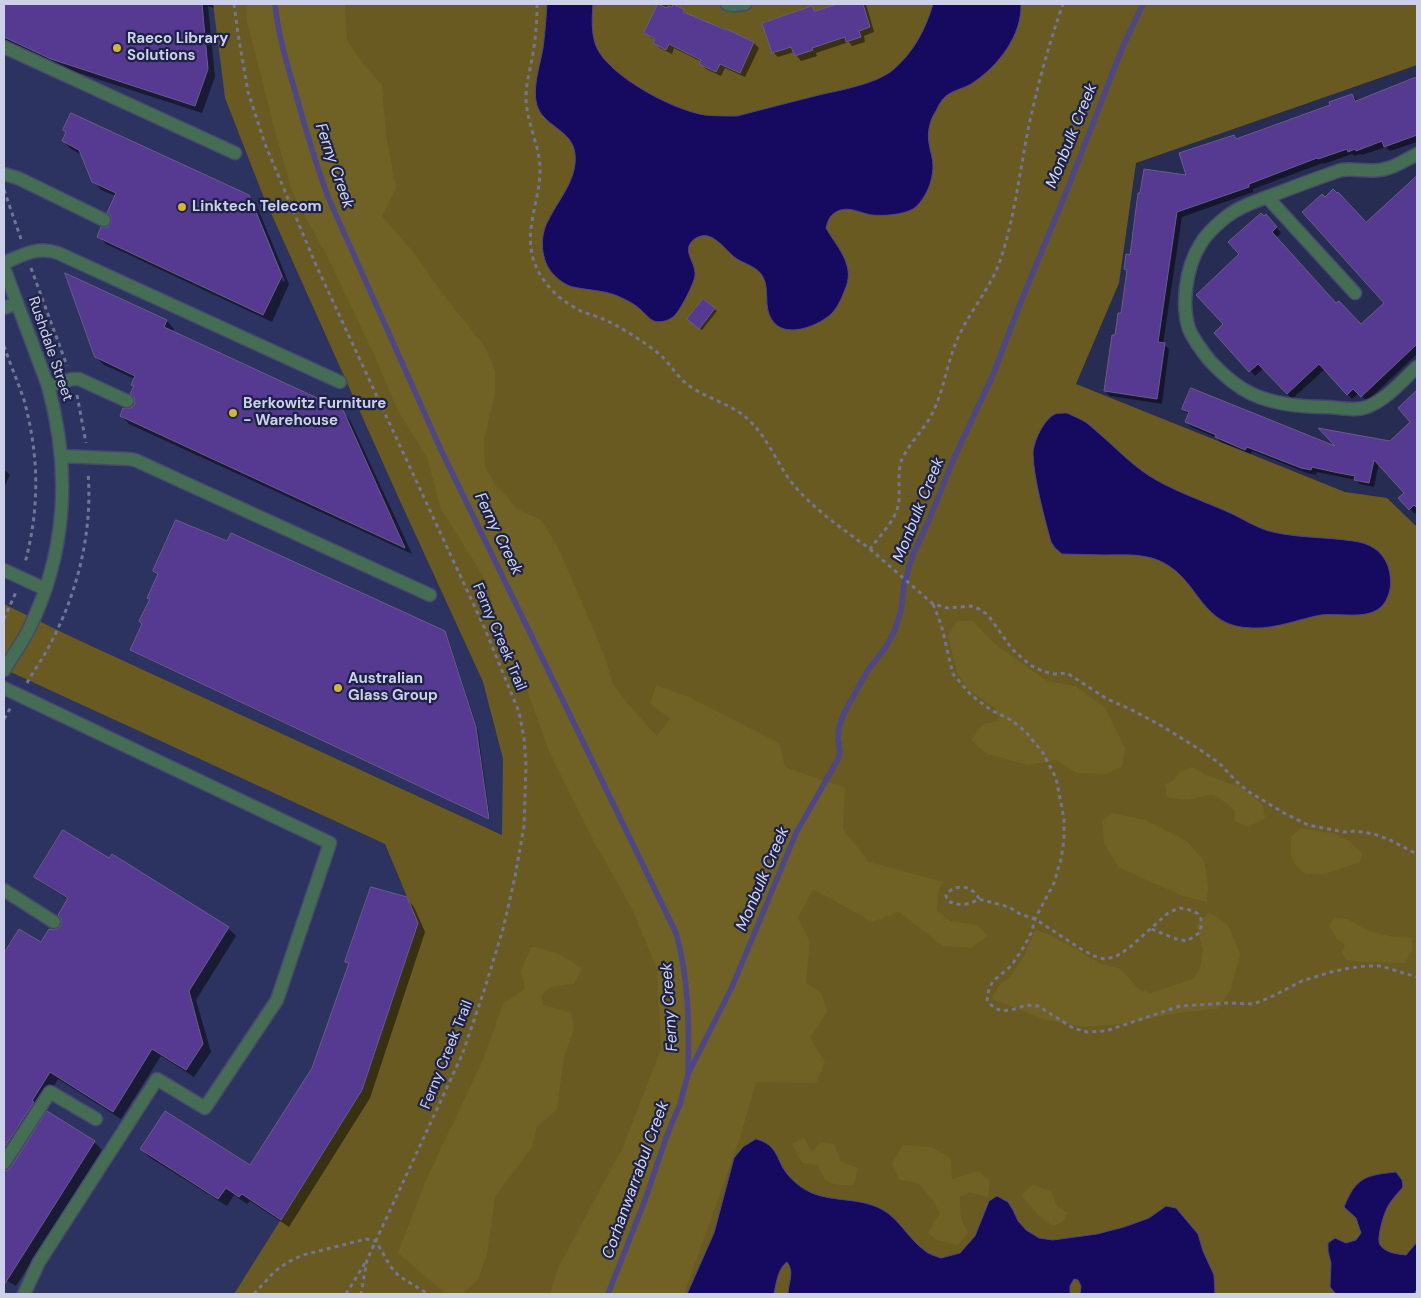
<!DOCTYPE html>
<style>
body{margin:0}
#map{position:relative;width:1421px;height:1298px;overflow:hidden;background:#272c52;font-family:"DM Sans",sans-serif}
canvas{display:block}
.frame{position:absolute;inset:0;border:5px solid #ccd1e9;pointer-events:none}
</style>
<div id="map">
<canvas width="1421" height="1298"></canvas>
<div class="frame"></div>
</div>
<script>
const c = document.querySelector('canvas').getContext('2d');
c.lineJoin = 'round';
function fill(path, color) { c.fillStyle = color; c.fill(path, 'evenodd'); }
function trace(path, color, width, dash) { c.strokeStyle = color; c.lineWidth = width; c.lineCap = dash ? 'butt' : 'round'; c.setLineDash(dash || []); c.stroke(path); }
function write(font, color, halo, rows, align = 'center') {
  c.font = font + ' "DM Sans",sans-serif'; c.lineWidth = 4.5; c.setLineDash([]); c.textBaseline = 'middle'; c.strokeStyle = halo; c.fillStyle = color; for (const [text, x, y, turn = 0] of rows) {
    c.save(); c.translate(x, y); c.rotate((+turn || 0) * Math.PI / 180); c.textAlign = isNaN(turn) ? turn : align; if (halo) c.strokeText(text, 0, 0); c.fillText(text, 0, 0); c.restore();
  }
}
fill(new Path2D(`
 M4,4H213L225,98L262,193L395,490L483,682L503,759V835L74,638L4,604Z
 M4,668L385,844L418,923L362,1090L234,1294H4Z`), '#2d3360');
fill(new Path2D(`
 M213,4H1417V65L1136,163L1119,283L1076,384L1345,492L1387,498L1417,527V1294H234L362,1090L418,923L385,844L4,669V604L74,638L502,835L503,759L483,682L395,490L262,193L225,98Z`), '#685a20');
fill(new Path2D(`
 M246,4H345L347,40L365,66L382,85L386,135L396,188L382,216L414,253L442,293L485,347L495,370V393L484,440L485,466L496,486L505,494L517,509L541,520L558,547L604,654L613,684L627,703L657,736L670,718L650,704L656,685L689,697L779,743L785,767L845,788L843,829L869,862L944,882L939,889L937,910L950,921L977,925L988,936L971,948L943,946L899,912L872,922L813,889L798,918L810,942L806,983L821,993L828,1012L810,1037L825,1062L816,1083L756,1082L739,1141L684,1294H550L558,1268L623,1147L661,1049L657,969L632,909L592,838L549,751L524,682L503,652L488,584L441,509L427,457L397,409L372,350L328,258L292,192L273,124L247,21Z
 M957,621H973L995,644L1047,681L1075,686L1105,707L1125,748L1122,767L1106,774L1077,773L1055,760L1028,765L987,754L971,740L983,724L999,721L995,708L968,689L957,673L948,636Z
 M1192,767L1204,774L1231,784L1238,785L1263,805L1265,818L1248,827L1234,821L1235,811L1227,803L1212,794L1188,800L1167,797L1165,784L1174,780L1178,773Z
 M1112,813L1145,820L1187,841L1204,861L1208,885L1207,902L1183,896L1119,868L1104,844L1102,821Z
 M1300,828L1336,834L1349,841L1362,853L1360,862L1325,874H1306C1290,861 1290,857 1291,837Z
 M1209,912L1228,925L1240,954L1231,989L1217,1009L1178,1013L1120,1024L1085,1027L1046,1020L992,999L998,986L1010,977L1024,956L1035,930L1053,936L1101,964L1121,969L1138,988L1150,993L1193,979L1200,968L1203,949L1196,926Z
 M1334,918L1347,919L1369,931L1393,937L1412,938V951L1405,963L1363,962L1346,960L1342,953L1345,945L1337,939L1329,925Z
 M531,947C549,948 568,958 582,968L574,984L551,987L541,996L543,1005L571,1012L574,1029L564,1057L557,1110L537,1126L532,1147L495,1197L487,1255L478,1279L463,1294H446L398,1253L426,1180L482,1062L503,1004L525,989L521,971Z
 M804,1138L812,1152L820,1142L834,1144L841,1162L858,1168L854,1185C832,1185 827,1186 817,1165L802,1163L792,1144Z
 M903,1145L931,1147L951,1158L952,1179L978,1171L990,1181L988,1197L970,1193L960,1197L961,1218L968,1232L958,1245L937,1240L928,1233L940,1213L931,1198L918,1183L900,1180L892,1163Z
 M1033,1185L1051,1191L1057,1206L1068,1213L1062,1222L1053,1226L1039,1216L1021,1195Z`), '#706224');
const water = new Path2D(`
 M547,4H593C592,17 591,33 596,46C608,76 675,111 705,115C716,116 726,116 737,116C764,109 791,102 819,95C840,90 877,84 894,69C914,52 926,28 933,4H1021C1022,35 999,65 974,82C965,89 951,90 944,98C941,101 938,106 936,111C930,119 927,133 929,143C930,151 933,158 933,166C933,175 930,187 925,195C922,200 918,206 913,209C902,215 884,216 872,215C859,213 848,205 836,212C829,216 828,221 826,228C836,246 855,264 846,287C842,297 838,308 830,315C816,327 784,339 772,320C763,307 770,290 763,277C758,267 745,264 737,259C727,252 719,239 708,236C704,235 700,236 696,238C679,249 696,261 695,275C695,282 679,313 673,317C668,321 659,323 654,321C649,319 648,316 644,313C639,307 631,302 624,299C608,290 591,291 573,287C565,285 559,280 553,274C541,261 539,237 548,221C558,200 578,179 575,154C573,131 546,127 538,108C531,91 540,66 543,48C545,34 546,19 547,4Z
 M1067,413C1073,416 1081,419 1087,423C1092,427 1097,432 1102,436C1117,449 1131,464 1148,475C1173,491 1201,500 1228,512C1242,518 1258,529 1273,532C1299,538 1327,537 1353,541C1369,543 1382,550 1388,566C1391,576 1392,586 1388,596C1378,624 1343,612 1321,615C1299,619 1276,629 1253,628C1201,628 1200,582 1164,563C1146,553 1124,555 1104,555C1090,555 1076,554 1062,554L1055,548L1051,542C1044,516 1034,480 1033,454C1033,442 1044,419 1055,414C1058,413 1064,413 1067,413Z
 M756,1139C759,1140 763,1141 766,1143C776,1149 778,1159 783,1168C786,1173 791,1179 796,1183C822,1206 855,1194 883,1210C899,1219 908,1238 924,1250C928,1254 935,1256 941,1258L960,1253L975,1236L989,1201L997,1196L1008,1202L1013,1210L1018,1221L1026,1230L1039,1238L1053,1240L1097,1234L1124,1227L1149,1218L1166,1206L1176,1208L1198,1234L1203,1251L1214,1275L1215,1294H1080L1081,1286L1078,1280L1074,1279L1070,1286V1294H788C788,1283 795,1272 787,1262C778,1268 776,1284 774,1294H687L714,1233L734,1158L743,1147Z
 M1396,1172L1402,1180L1403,1187C1398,1193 1392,1199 1388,1206C1384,1213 1376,1239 1380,1245C1386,1253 1397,1254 1406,1255L1417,1242V1289L1414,1294H1336L1330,1287L1331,1263L1328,1251V1243L1335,1238L1346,1243L1356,1240L1361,1233L1356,1218L1344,1207C1356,1177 1366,1175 1396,1172Z`);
fill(water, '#160a60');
trace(water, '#4d4689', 1);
fill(new Path2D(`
 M4,4H213L214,8L208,6L215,77L202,113L60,67L5,41Z
 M659,4H673L674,6L684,11L689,16L727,30L754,43L759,48L745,77L725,68L721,76L706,69L701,64L702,62L674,48L672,54L660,48L654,43L656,40L651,38L646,33Z
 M842,4H866L874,32L864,36L865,42L852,46L849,42L816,53L817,56L801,61L794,52L778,57L773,52L812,8L816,12Z
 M1417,75V142L1390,151L1386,147L1362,155L1361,154L1354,156L1352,154L1324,164L1323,163L1253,189V192L1182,217L1163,344L1169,349L1162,404L1110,396L1105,391L1116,337L1122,315L1128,272L1125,269L1131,256L1188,176L1234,136L1238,140L1332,106L1352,95L1357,100L1415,80L1414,77Z
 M63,141L248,196L251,199H249L283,282L285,281L252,200L256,204L289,284L272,322L106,244L98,236L113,224L116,196L101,190L93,181L82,155L71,149Z
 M1417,177V354L1367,401L1359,393L1352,399L1325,369L1292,399L1264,368L1255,376L1216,333L1225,325L1241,255L1271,221L1281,233L1276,238L1336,305L1361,326L1386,303L1366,223Z
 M67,276L167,321L174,329L173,333L342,411L350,420L412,554L129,424L121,416L135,406V379L104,365L96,357Z
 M704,301L717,311L702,330L691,321Z
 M1417,392V511L1415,514L1400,498L1405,493L1379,463L1374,487L1360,484L1356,480L1317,472L1316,475L1307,473L1252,451L1251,454L1221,442L1217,438L1191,427L1186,422L1188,414L1183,409L1340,450L1390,442L1412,422L1399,409Z
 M4,469L10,475L4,487Z
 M148,598L444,632L447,635L478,730L490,820L133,652L131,650L143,624L151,600Z
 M36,877L228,928L236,936L196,1000L211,1052L194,1077L161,1056L121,1119L58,1079L4,1170V955L20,930L41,944L54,931L62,928L69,900L44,884Z
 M406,898L414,907L425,932L370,1098L289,1227L250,1201L247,1204L234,1195L227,1206L149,1157L141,1149L251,1166L314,1068L350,964L347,961Z
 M94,1142L102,1150L16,1286L4,1279V1182L7,1176L4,1174V1173L11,1169Z`), '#0007');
trace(new Path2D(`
 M275,4C278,36 288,67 297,98C306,131 316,164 328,197L441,450L676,933C689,978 689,1026 688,1072
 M608,1294L645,1200L667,1135L680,1104L688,1074L732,987L796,833L837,761L840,752L838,739L839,727L844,713L868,670L885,648L894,632L901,611L904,585L912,557L929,520L954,458L992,377L1022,299L1067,190L1123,46L1143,4`), '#4d4689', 5.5);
const building = new Path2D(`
 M4,4H202L208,69L195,106L51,59L4,37Z
 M658,4L667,8L668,6L672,7L673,4L685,10L683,12L726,30V29L754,42L740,73L720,64L716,72L699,64L701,60L669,44L666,50L653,43L655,39L644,33Z
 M838,4H863L870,27L859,31L861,37L846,42L845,37L812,48L813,50L795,56L791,47L772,53L762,23L812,6L814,11Z
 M1417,77V135L1384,147L1382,141L1356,151L1355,149L1348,152L1347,149L1318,159L1317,158L1249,184V187L1177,212L1158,342L1165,343L1157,399L1104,391L1112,335H1115L1118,313H1121L1127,270L1124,269L1126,254L1130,255L1138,193H1140L1144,169L1186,175L1179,153L1234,135L1236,139L1330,105L1329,102L1352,94L1355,101Z
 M71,113L249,195L282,276L263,315L97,237L101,227H108L111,223V216L107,213L116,193L92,182L79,150L62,141L66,132L63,130Z
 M1417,176V344L1361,397L1353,389L1347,395L1319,364L1287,394L1258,364L1249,372L1214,333L1223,324L1196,295L1239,254L1228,242L1261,213L1264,216L1266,214L1277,227L1272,232L1336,303L1339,301L1361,324L1384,303L1302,212L1322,194L1325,197L1333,189L1337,193L1338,192L1366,222Z
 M65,273L167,320L164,327L343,410L405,548L120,416L123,408H131L135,404L134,397L130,394L134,386L131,385L135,376L95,357Z
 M703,299L715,308L699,329L687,319Z
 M1191,388L1335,446L1318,428L1390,441L1410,422L1398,408L1417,390V508L1414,505L1409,510L1398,498L1404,493L1374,460L1369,483L1354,480L1355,476L1334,472L1312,467L1311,470L1301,468L1247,447L1245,450L1215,437L1216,435L1185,422L1189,412L1182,409Z
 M176,520L227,541L231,533L445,631L476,727L489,819L130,650L142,624L139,621L150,599L147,598L158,574L153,571Z
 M63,830L109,858L112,854L229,927L189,991L203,1044L186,1070L152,1049L113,1112L50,1072L32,1101L34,1102L4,1148V953L19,929L41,942L49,929L53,930L57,929L61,926V919L58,915L68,898L34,877Z
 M371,887L407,897L418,923L362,1090L281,1220L242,1194L239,1197L226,1188L218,1199L140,1149L165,1111L250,1165L312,1068L349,963L345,962Z
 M47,1111L95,1141L4,1285V1171L8,1170L11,1167Z`);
fill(building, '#563990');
trace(building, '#685d87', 1);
const minor = new Path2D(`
 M727,4L734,5L745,4
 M4,47L235,153
 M1417,154C1407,159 1396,167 1385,169C1371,173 1356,168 1341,170C1321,177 1301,184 1281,192C1262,199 1242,205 1226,217C1216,225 1206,234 1200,245C1186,267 1181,305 1189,329C1194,341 1202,351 1210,361C1222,374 1235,386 1252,394C1274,404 1301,407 1326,407C1340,407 1353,412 1367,407C1387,399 1402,381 1417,367
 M4,174L18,178L104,220
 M1267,197L1355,293
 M4,263C22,255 38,246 58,253L340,382
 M4,268L48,386C71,469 67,553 28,631C21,644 12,657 4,670
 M4,308L17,303
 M48,386L72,379H79L127,401
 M61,456L130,459L135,460L430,595
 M4,570L45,589
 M4,688L330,843L277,1000L205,1108L157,1079L39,1262L24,1294
 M4,890L54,922
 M4,1163L50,1092L96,1119`);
trace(minor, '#454a6d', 15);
trace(new Path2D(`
 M234,4L238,34L248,92L265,144L316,265L485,629L519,712L524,738L526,765L524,826L515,877L503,929L484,991L462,1055L367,1260L361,1294
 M537,4C537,20 536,36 533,53C531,67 526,82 526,97C526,121 539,144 540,167C541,200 522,231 535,264C543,285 562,302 581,311C588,314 596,316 603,319C621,327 638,338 654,350C668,359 675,375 688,385C707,399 733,404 750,421C768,439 777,463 792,483C813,509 843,529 870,549C881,534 897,519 899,501C900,487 897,472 902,459C910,442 925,429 933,412C944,389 947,363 957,340C969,312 990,289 1000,261C1014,220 1019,177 1027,135C1036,90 1048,47 1063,4
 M4,190L21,239
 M31,268L67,366
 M4,346C10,364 18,382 24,400C39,455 40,507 25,563
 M77,395L86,443
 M870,549L933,604L948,608L971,606L979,609L988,615L1012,649L1030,665L1042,671L1054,674L1067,673L1107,699L1130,709L1162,726L1205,753L1220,764L1237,782L1249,792L1284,813L1308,825L1344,832L1356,831L1374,834L1390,840L1417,854
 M933,604L941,624L953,674L971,695L991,710L1011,720L1026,732L1043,753L1056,778L1064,819V840L1061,859L1054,883L1035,919L1032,931L1025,945L1011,966L993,981L989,989L987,1000L991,1005L997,1009L1003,1011L1015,1009L1026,1005L1038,1006L1073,1028L1087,1032L1106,1031L1180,1006L1226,1003L1254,1004L1273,996L1302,981L1331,972L1350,968L1366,966H1381L1417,977
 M4,619L16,592
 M27,683C33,672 41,661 47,650C77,596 93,533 88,472
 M4,719L11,707
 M979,899C973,885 954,883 946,895L947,900C957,907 969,905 979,899L1009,907L1020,914L1035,919L1081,949L1094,956L1104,959L1115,957L1129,948L1168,913L1179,908L1187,909L1197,913L1201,919V927L1199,933L1187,941L1176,939L1151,929
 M254,1294L275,1271L288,1262L303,1255L366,1239L376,1241L390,1266L399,1276L428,1294
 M346,1294L365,1263`), '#717696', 3, [4, 4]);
trace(minor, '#446d53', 12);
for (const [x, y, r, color] of [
 [117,48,5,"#d3b635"],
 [182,207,5,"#d3b635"],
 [233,413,5,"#d3b635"],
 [338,688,5,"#d3b635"]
]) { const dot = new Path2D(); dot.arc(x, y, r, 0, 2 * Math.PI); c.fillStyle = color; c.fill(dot); trace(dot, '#1e2247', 2); }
write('bold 15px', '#ccd1e9', '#1e2247', [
 ["Raeco Library",127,39],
 ["Solutions",127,56],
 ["Linktech Telecom",192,207],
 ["Berkowitz Furniture",243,404],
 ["- Warehouse",243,421],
 ["Australian",348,679],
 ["Glass Group",348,696]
], 'left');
write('15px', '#ccd1e9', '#1e2247', [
 ["Rushdale Street",50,349,71],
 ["Ferny Creek Trail",499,637,67],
 ["Ferny Creek Trail",447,1055,-68]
]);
write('italic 16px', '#d4d9f1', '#1e2247', [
 ["Monbulk Creek",1072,136,-68],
 ["Ferny Creek",334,166,71],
 ["Monbulk Creek",919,510,-68],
 ["Ferny Creek",498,534,64],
 ["Monbulk Creek",763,879,-67],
 ["Ferny Creek",670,1007,-94],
 ["Corhanwarrabul Creek",636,1180,-70]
]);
</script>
